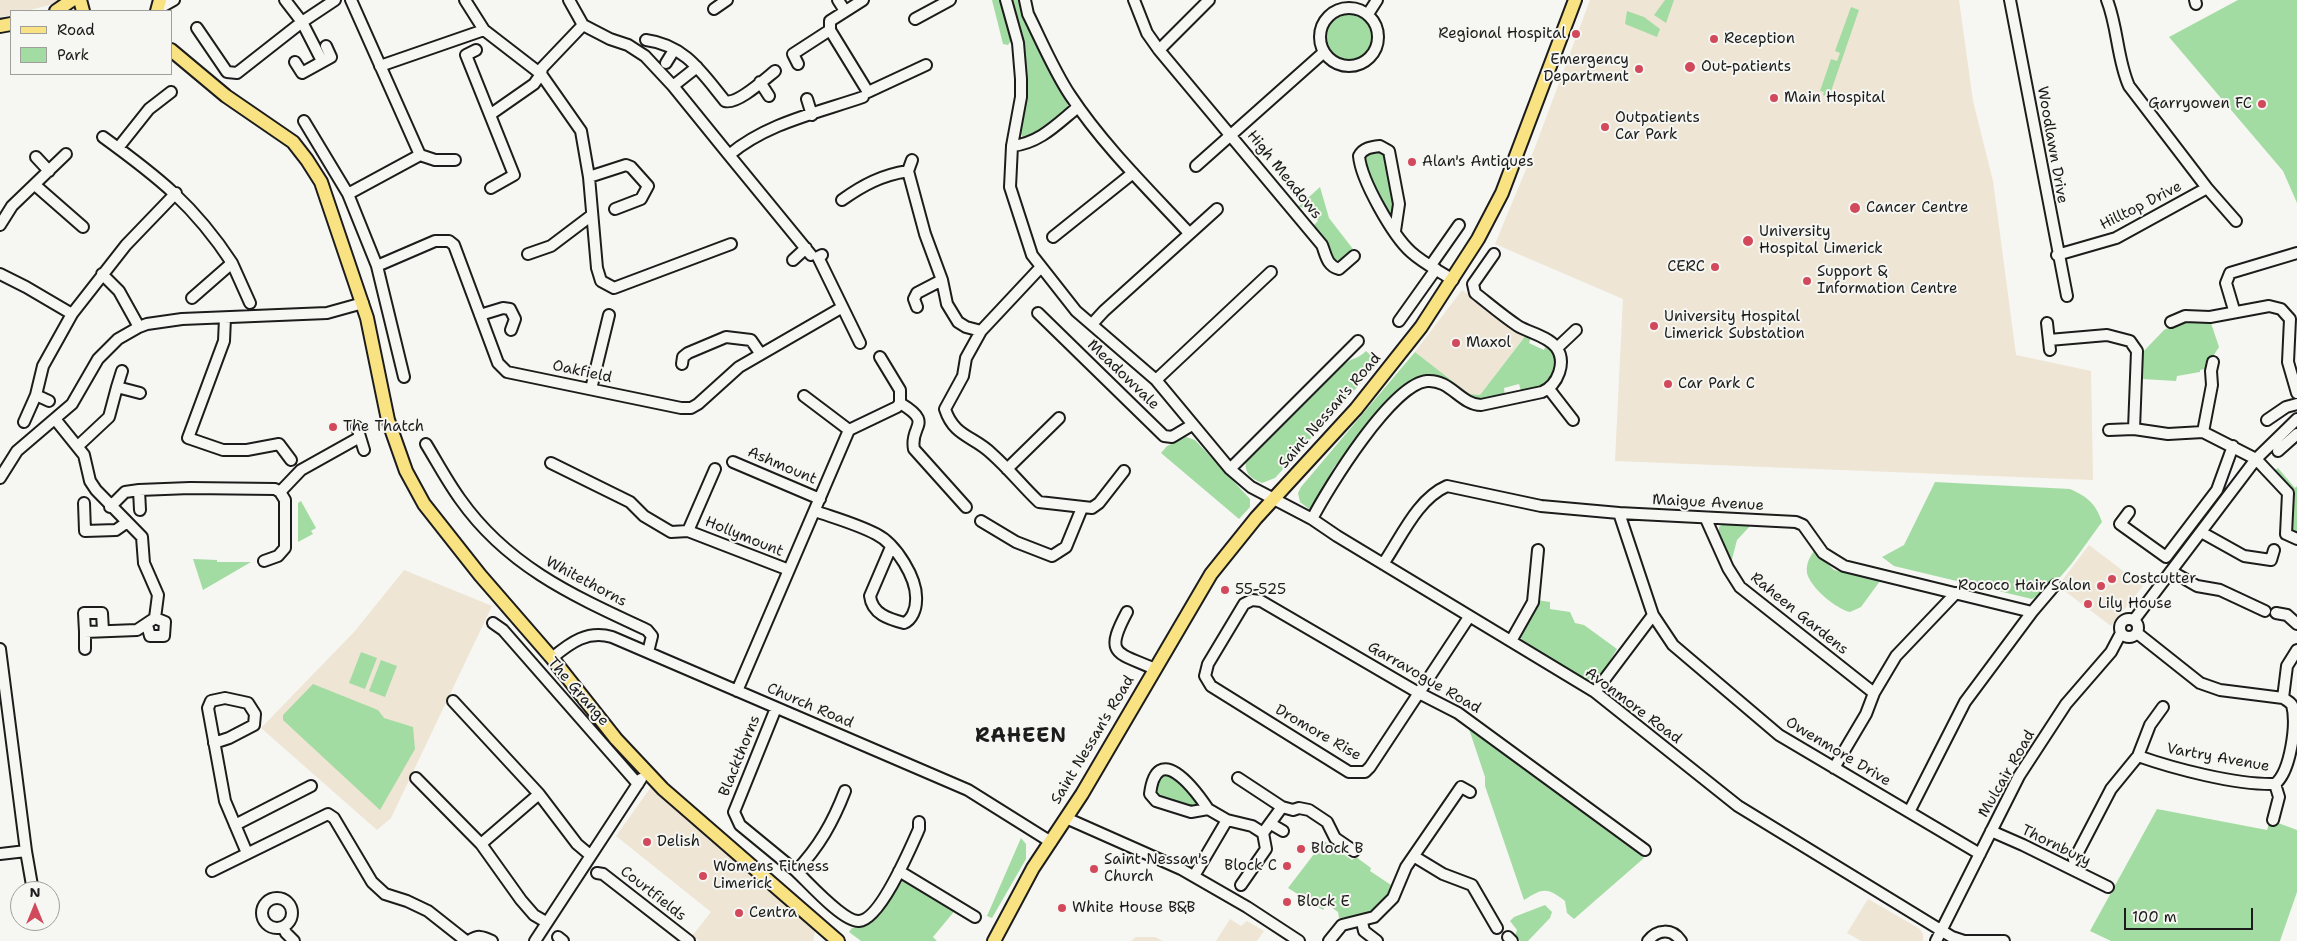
<!DOCTYPE html>
<style>
body{margin:0}
#map{position:relative;width:2297px;height:941px;overflow:hidden;background:#f6f6f2;font-family:"Shantell Sans",sans-serif}
canvas{display:block}
.legend{position:absolute;left:10px;top:10px;width:162px;height:65px;box-sizing:border-box;background:#f6f6f2;border:1px solid #9f9f9c;margin:0;padding:6px 9px;list-style:none;font-size:15px;color:#1c1c1c}
.legend li{display:flex;align-items:center;gap:10px;height:25px}
.legend b{width:25px;border:1px solid #9f9f9c}
.north{position:absolute;left:10px;top:881px;width:50px;height:50px;box-sizing:border-box;background:#f6f6f2;border:1px solid #9f9f9c;border-radius:50%;rotate:0deg;font-size:14px;font-weight:700;line-height:20px;text-align:center;color:#1c1c1c}
.north::after{content:'';display:block;margin:auto;width:18px;height:22px;background:#d1495b;clip-path:polygon(50% 0,100% 100%,50% 72%,0 100%)}
.scale{position:absolute;left:2124px;top:908px;width:129px;height:22px;box-sizing:border-box;border:2px solid #1c1c1c;border-top:0;padding-left:6px;font-size:15px;line-height:18px;white-space:nowrap;color:#1c1c1c;-webkit-text-stroke:4px #f6f6f2;paint-order:stroke}
</style>
<div id="map">
<canvas width="2297" height="941"></canvas>
<ul class="legend">
<li><b style="height:6px;background:#f8e281"></b>Road</li>
<li><b style="height:14px;background:#a3dca2"></b>Park</li>
</ul>
<div class="north">N</div>
<div class="scale">100 m</div>
</div>
<script>
const c = document.querySelector('canvas').getContext('2d');
c.lineJoin = 'round';
function fill(path, color) { c.fillStyle = color; c.fill(path, 'evenodd'); }
function trace(path, color, width, dash) { c.strokeStyle = color; c.lineWidth = width; c.lineCap = dash ? 'butt' : 'round'; c.setLineDash(dash || []); c.stroke(path); }
function write(font, color, halo, rows, align = 'center') {
  c.font = font + ' "Shantell Sans",sans-serif'; c.lineWidth = 4; c.setLineDash([]); c.textBaseline = 'middle'; c.strokeStyle = halo; c.fillStyle = color; for (const [text, x, y, turn = 0] of rows) {
    c.save(); c.translate(x, y); c.rotate((+turn || 0) * Math.PI / 180); c.textAlign = isNaN(turn) ? turn : align; if (halo) c.strokeText(text, 0, 0); c.fillText(text, 0, 0); c.restore();
  }
}
fill(new Path2D(`
 M0,0H59L57,3L26,11H11V15L0,17Z
 M1590,0H1959L1973,101L1993,181L2016,355L2091,371L2093,480L1615,461L1623,299L1495,244L1534,150Z
 M1462,290L1524,337L1480,395L1469,394L1415,352Z
 M2089,545L2143,586L2111,626L2058,586Z
 M404,570L492,606L391,818L377,830L261,728L355,631Z
 M651,787L810,924L815,931L813,941H699L692,936L711,912L616,836Z
 M1868,899L1920,929L1923,934V941H1861L1847,933Z
 M1230,919L1241,926L1247,921L1264,931L1257,941H1216Z
 M1136,937H1155L1163,941H1131Z`), '#eee5d4');
fill(new Path2D(`
 M992,0H1001L1012,39L1008,45L1003,44Z
 M1011,0H1022C1025,39 1061,68 1068,106L1066,111L1032,138L1023,137L1020,133C1020,118 1027,103 1027,87C1027,57 1018,29 1011,0Z
 M1665,0H1674L1666,23L1654,15Z
 M2238,0H2297V203L2283,171L2169,37Z
 M1851,7L1859,10L1829,97L1823,95L1824,92L1820,91L1831,59L1837,61L1840,53L1835,51Z
 M1627,11L1644,17L1660,29L1657,37L1625,24Z
 M1325 36a24 24 0 1 1 48 0a24 24 0 1 1-48 0Z
 M1374,149L1386,155L1396,206L1393,215C1378,212 1367,171 1363,157Z
 M1320,187L1329,218L1353,249L1338,262L1332,259L1312,227L1318,221L1307,208L1298,207Z
 M2210,320L2219,347L2205,369L2200,370V372L2177,376L2176,381L2142,379V353L2164,330L2170,327L2182,323Z
 M1526,335L1531,337L1529,343L1544,350L1546,345C1558,353 1556,363 1555,376L1544,387L1521,391L1519,384L1504,388L1505,396L1480,401L1440,378L1420,377L1406,384L1334,467L1312,508L1309,509L1300,502L1298,493L1301,487L1415,352L1469,394L1480,395Z
 M1366,351L1379,363L1275,478L1262,483C1251,478 1244,474 1246,460L1340,364L1342,366C1350,358 1359,359 1366,351Z
 M1186,437L1195,440L1250,499V507L1239,519L1161,453L1167,446Z
 M2278,468L2295,488L2297,486V535L2291,533V497L2274,471Z
 M1935,482L2070,489C2088,497 2096,504 2102,522C2082,548 2062,584 2032,599L1894,566L1882,557L1904,545Z
 M301,501L316,528L311,531L313,534L298,542V503Z
 M1724,523L1751,525L1737,540L1731,563L1719,534V527Z
 M1814,551L1834,570L1880,581L1861,607L1850,612C1836,609 1810,587 1807,573C1806,564 1809,558 1814,551Z
 M193,559L217,560V562H251L203,590Z
 M1537,600L1550,602V609L1570,612L1575,623L1584,625L1617,649C1610,660 1606,670 1597,679H1584L1522,640L1520,635Z
 M361,652L377,658L365,689L349,683Z
 M381,660L397,666L385,697L369,691Z
 M313,684L378,710L384,718L413,727L415,749L380,810L283,720V715Z
 M1469,729L1644,858L1574,919L1567,913L1565,901C1547,887 1543,888 1524,900L1485,786V777Z
 M1166,772L1178,777L1199,804L1198,806L1194,809L1155,797L1157,780Z
 M2157,809L2267,830L2270,820L2297,830V892L2280,941H2111L2090,931Z
 M1021,838L1026,844V859L992,918L987,916Z
 M1324,841L1352,860L1356,857L1371,868L1370,871L1394,887L1371,915L1339,918L1338,912L1327,904L1323,910L1288,888Z
 M903,882H909L957,908L933,937L937,941H861L849,932L852,928C877,926 886,903 898,884Z
 M1545,905L1552,912L1550,918L1528,941H1520L1515,936L1517,930L1510,921L1514,917Z`), '#a3dca2');
const minor = new Path2D(`
 M285,0L302,22L322,61
 M351,0L420,155
 M569,0L583,25
 M838,0L845,11
 M1006,0L1018,43L1021,79V97L1012,146L1010,187L1032,255L1076,311L1156,380L1230,469L1251,487L1312,519L1337,536L1595,692L1738,806L1952,937L1964,941H2004
 M1025,0L1028,14C1041,40 1054,71 1070,95C1103,145 1148,189 1189,233
 M1134,0L1147,33L1159,50L1322,245C1326,255 1327,266 1339,269L1354,256
 M2010,0L2067,296
 M2107,0C2118,28 2117,59 2129,86L2207,188L2236,221
 M2195,0L2196,4
 M1320 37a29 29 0 1 1 58 0a29 29 0 1 1-58 0Z
 M158,9L174,0
 M714,9L727,0
 M1368,14L1377,0
 M915,19L950,0
 M197,28L227,72L237,73L302,22L335,0
 M484,30L541,74L542,68L583,25L610,39L628,45L645,56L673,86L697,67
 M830,30L868,92L926,65
 M646,40C685,45 702,73 725,101C737,105 765,79 775,71
 M476,50L466,55L514,175L491,188
 M1159,50L1209,0
 M295,62L302,73L331,57L326,46
 M666,63L674,50
 M798,64L793,54L830,30V21L863,0
 M380,66L484,30L465,0
 M760,82L769,96
 M673,86L729,155
 M807,99L812,115
 M491,114L534,84L541,74L581,131L589,177L626,165L631,167L648,186L641,199L615,209
 M304,121L348,194L377,266L404,377
 M103,137C158,177 194,205 232,263
 M1012,146C1040,143 1057,124 1078,107
 M118,148L149,109L171,92
 M36,157L49,171
 M912,160L908,171L925,234L942,280L947,304L958,322L966,327L981,331L1040,268
 M1196,166L1323,53
 M589,177L597,268L601,281L614,288L731,244
 M35,185L83,227
 M348,194L420,155L435,160H455
 M842,200C863,185 882,175 908,171
 M0,225L12,206L66,154
 M1395,231L1399,204L1389,151L1380,146C1371,147 1363,148 1359,156C1361,180 1393,236 1411,252C1423,263 1439,271 1453,280
 M1053,237L1133,173
 M528,254L551,246L592,215
 M811,255L729,155C767,123 817,113 863,97
 M822,255L818,257L860,343
 M2057,255L2116,238L2207,188
 M793,260L806,248
 M1431,265L1459,225
 M377,266L435,241H449L454,245L498,363L507,372L681,408H691L698,404L739,367L841,308
 M0,274L26,287L72,314
 M102,274L119,291L139,327
 M192,298L232,263L250,303
 M917,307L914,299L917,293L942,280
 M2234,310L2226,283L2230,273L2297,253
 M1038,313L1164,436L1172,437L1192,425
 M480,315L503,308L510,309L515,319L511,330
 M225,318L224,341L188,438L223,450H247L279,444L291,460
 M1399,321L1436,269
 M2171,322L2185,316L2210,317L2269,306L2281,309L2290,319L2288,362L2297,393
 M2047,323L2050,350
 M1092,324L1104,311L1217,209
 M981,331L966,358L963,376L945,409C954,437 974,436 992,454C1009,469 1023,487 1039,502L1092,508L1099,503L1124,471
 M2049,340L2107,335L2130,341L2137,351L2134,429
 M1557,348L1576,330
 M682,364L683,357L688,353L726,337L751,340L760,353
 M122,371L117,387L140,393
 M1156,380L1271,272
 M591,389L609,315
 M1549,389L1573,420
 M36,395L49,401
 M804,396L849,430
 M900,403C935,424 909,425 914,449L966,507
 M55,419L84,455L90,481L96,490L142,537L144,563L158,595L155,618L137,630L85,632L84,613H102L103,631
 M2267,420L2286,407L2297,404
 M24,422L36,395L43,366L72,314L126,245L176,193
 M357,427L364,450
 M2109,430L2134,429L2168,434L2203,432L2256,459L2288,493L2286,534L2297,539
 M2203,432L2212,385L2211,371L2213,362
 M426,444C437,462 447,481 460,499C508,567 574,596 647,630L652,636L648,652
 M78,446L109,417L117,387
 M2278,451L2297,434
 M733,462L820,499
 M551,463L630,502L644,516L671,532L688,531L789,570
 M1007,469L1059,418
 M1230,469L1358,341
 M0,478L17,451L72,404L98,359L118,339L139,327L147,324L182,319L327,313L363,303
 M139,490L140,510
 M84,503L85,531L116,530L126,523
 M110,507L125,492L139,490L190,488L275,489L280,492L301,470L360,437
 M815,511C835,518 857,524 876,534C896,544 918,579 916,601C916,609 912,620 904,623C889,619 872,614 870,596L891,547
 M2129,512L2120,524L2166,557L2217,490L2233,446
 M1619,513L1796,522L1803,525L1823,553L1844,566L2032,612
 M1312,519C1328,488 1392,384 1427,381C1450,379 1461,405 1481,405L1542,392C1558,385 1567,362 1556,347C1547,336 1530,333 1518,326C1503,316 1489,304 1475,293L1473,284L1494,254
 M1706,519L1728,568L1740,587L1874,693
 M981,521L1016,542L1052,556L1066,547L1082,508
 M688,531L715,469
 M2201,532L2244,556L2271,560L2274,550
 M264,561L278,556L285,548V500L280,492
 M1383,564C1401,538 1417,499 1447,486L1541,506L1619,513L1653,615L1595,692
 M2171,571L2197,586L2220,590L2265,611
 M1127,612C1104,655 1116,652 1155,669
 M2276,613L2287,615L2297,624
 M1653,615L1673,645L1779,735L1980,854
 M1469,617L1370,767L1365,772H1349L1211,686L1205,676L1208,664L1244,604L1252,600L1261,601L1417,692L1458,713L1645,850
 M2120 628a9 9 0 1 1 18 0a9 9 0 1 1-18 0Z
 M2134,620L2256,459L2297,419
 M493,623L503,630L638,784
 M147,625L150,636H164L165,622L155,618
 M85,632V649
 M2137,633L2200,683L2220,690L2283,698
 M1511,641L1533,602L1538,550
 M0,649L26,851L0,854
 M552,658C571,642 588,630 612,637L968,790L1051,842
 M737,691L849,430L897,407L900,403V390L880,357
 M776,708L734,812L740,825L796,871C819,847 833,822 845,791
 M214,743L229,738L254,725L255,714L248,703L225,698L211,701L208,708L225,801L247,853
 M2138,756C2175,769 2236,785 2275,784
 M1834,768L1866,714L1874,693L1896,656L1956,593
 M416,778L481,844L539,794L453,701
 M1238,778L1282,807L1263,833L1266,849L1241,885
 M539,794L577,844L590,855
 M1282,807L1293,810L1299,808L1309,810L1327,822L1335,838L1354,851
 M1208,809C1194,788 1157,740 1150,794L1156,801L1191,812L1208,809L1227,820L1252,826L1263,833
 M1909,812L1965,702L2032,612L2055,585
 M1066,818L1181,869L1247,907L1299,941
 M2273,820L2279,797L2275,784C2291,771 2297,723 2292,705C2290,702 2286,700 2283,698L2287,666L2297,650
 M1271,824L1283,831
 M235,825L311,786
 M1991,831L2023,845L2108,887
 M481,844L521,900L534,915L546,922
 M26,851L33,891
 M1415,857L1443,874L1472,885L1497,928
 M2074,860L2111,789L2138,756L2150,725L2163,707
 M212,871L328,814L334,818L372,882L385,894L407,901L428,911L466,941
 M796,871C808,882 843,922 859,921C880,920 911,847 919,829V822
 M899,871L975,917
 M597,873L603,874L689,941
 M1194,876L1227,820
 M262 913a15 15 0 1 1 30 0a15 15 0 1 1-30 0Z
 M1362,922L1364,931L1377,941
 M283,927L286,933L294,941
 M558,937L563,941
 M1508,937L1512,941
 M469,941C478,935 482,936 492,941
 M535,941L641,779
 M1329,941L1342,925L1374,917L1393,898L1406,867L1461,787L1470,792
 M1648,941C1657,929 1672,928 1681,941
 M1936,941L2019,776L2066,704L2111,652L2121,633`);
const major = new Path2D(`
 M80,0L83,11
 M56,11L72,0
 M157,11L160,0
 M0,26L11,24
 M171,50L226,96L293,142L307,160L321,182L367,318L388,420L406,471L424,504L480,575L552,658L616,739L663,789L838,941
 M994,941L1033,868L1082,794L1211,574L1256,518L1356,409L1421,327L1478,239L1502,193L1575,0`);
trace(minor, '#1c1c1c', 14);
trace(major, '#1c1c1c', 16);
trace(minor, '#f6f6f2', 10);
trace(major, '#f8e281', 12);
for (const [x, y, r, color] of [
 [1576,34,5,"#d1495b"],
 [1714,39,5,"#d1495b"],
 [1690,67,6,"#d1495b"],
 [1639,69,5,"#d1495b"],
 [1774,98,5,"#d1495b"],
 [2262,104,5,"#d1495b"],
 [1605,127,5,"#d1495b"],
 [1412,162,5,"#d1495b"],
 [1855,208,6,"#d1495b"],
 [1748,241,6,"#d1495b"],
 [1715,267,5,"#d1495b"],
 [1807,281,5,"#d1495b"],
 [1654,326,5,"#d1495b"],
 [1456,343,5,"#d1495b"],
 [1668,384,5,"#d1495b"],
 [333,427,5,"#d1495b"],
 [2112,579,5,"#d1495b"],
 [2101,586,5,"#d1495b"],
 [1225,590,5,"#d1495b"],
 [2088,604,5,"#d1495b"],
 [647,842,5,"#d1495b"],
 [1301,849,5,"#d1495b"],
 [1287,866,5,"#d1495b"],
 [1094,869,5,"#d1495b"],
 [703,876,5,"#d1495b"],
 [1287,902,5,"#d1495b"],
 [1062,908,5,"#d1495b"],
 [739,913,5,"#d1495b"]
]) { const dot = new Path2D(); dot.arc(x, y, r, 0, 2 * Math.PI); c.fillStyle = color; c.fill(dot); trace(dot, '#f6f6f2', 2); }
write('15px', '#1c1c1c', '#f6f6f2', [
 ["Regional Hospital",1566,34,"right"],
 ["Reception",1724,39],
 ["Emergency",1629,60,"right"],
 ["Department",1629,77,"right"],
 ["Out-patients",1701,67],
 ["Main Hospital",1784,98],
 ["Garryowen FC",2252,104,"right"],
 ["Outpatients",1615,118],
 ["Car Park",1615,135],
 ["Alan's Antiques",1422,162],
 ["Cancer Centre",1866,208],
 ["University",1759,232],
 ["Hospital Limerick",1759,249],
 ["CERC",1705,267,"right"],
 ["Support &",1817,272],
 ["Information Centre",1817,289],
 ["University Hospital",1664,317],
 ["Limerick Substation",1664,334],
 ["Maxol",1466,343],
 ["Car Park C",1678,384],
 ["The Thatch",343,427],
 ["Costcutter",2122,579],
 ["Rococo Hair Salon",2091,586,"right"],
 ["55-525",1235,590],
 ["Lily House",2098,604],
 ["Delish",657,842],
 ["Block B",1311,849],
 ["Saint Nessan's",1104,860],
 ["Church",1104,877],
 ["Block C",1277,866,"right"],
 ["Womens Fitness",713,867],
 ["Limerick",713,884],
 ["Block E",1297,902],
 ["White House B&B",1072,908],
 ["Centra",749,913]
], 'left');
write('15px', '#1c1c1c', '#f6f6f2', [
 ["Woodlawn Drive",2052,145,80],
 ["High Meadows",1284,175,51],
 ["Hilltop Drive",2141,206,-27],
 ["Oakfield",582,372,12],
 ["Meadowvale",1123,375,44],
 ["Saint Nessan's Road",1330,411,-49],
 ["Ashmount",782,466,23],
 ["Maigue Avenue",1708,503,3],
 ["Hollymount",744,537,22],
 ["Whitethorns",586,582,28],
 ["Raheen Gardens",1799,614,39],
 ["Garravogue Road",1424,678,30],
 ["The Grange",578,692,49],
 ["Church Road",810,706,23],
 ["Avonmore Road",1633,706,37],
 ["Dromore Rise",1318,733,30],
 ["Saint Nessan's Road",1093,740,-59],
 ["Owenmore Drive",1838,752,31],
 ["Blackthorns",740,756,-68],
 ["Vartry Avenue",2218,758,10],
 ["Mulcair Road",2007,774,-60],
 ["Thornbury",2056,846,26],
 ["Courtfields",653,894,38]
]);
c.letterSpacing = '1px';
write('bold 20px', '#1c1c1c', '#f6f6f2', [
 ["RAHEEN",1021,737]
]);
c.letterSpacing = '0px';
</script>
